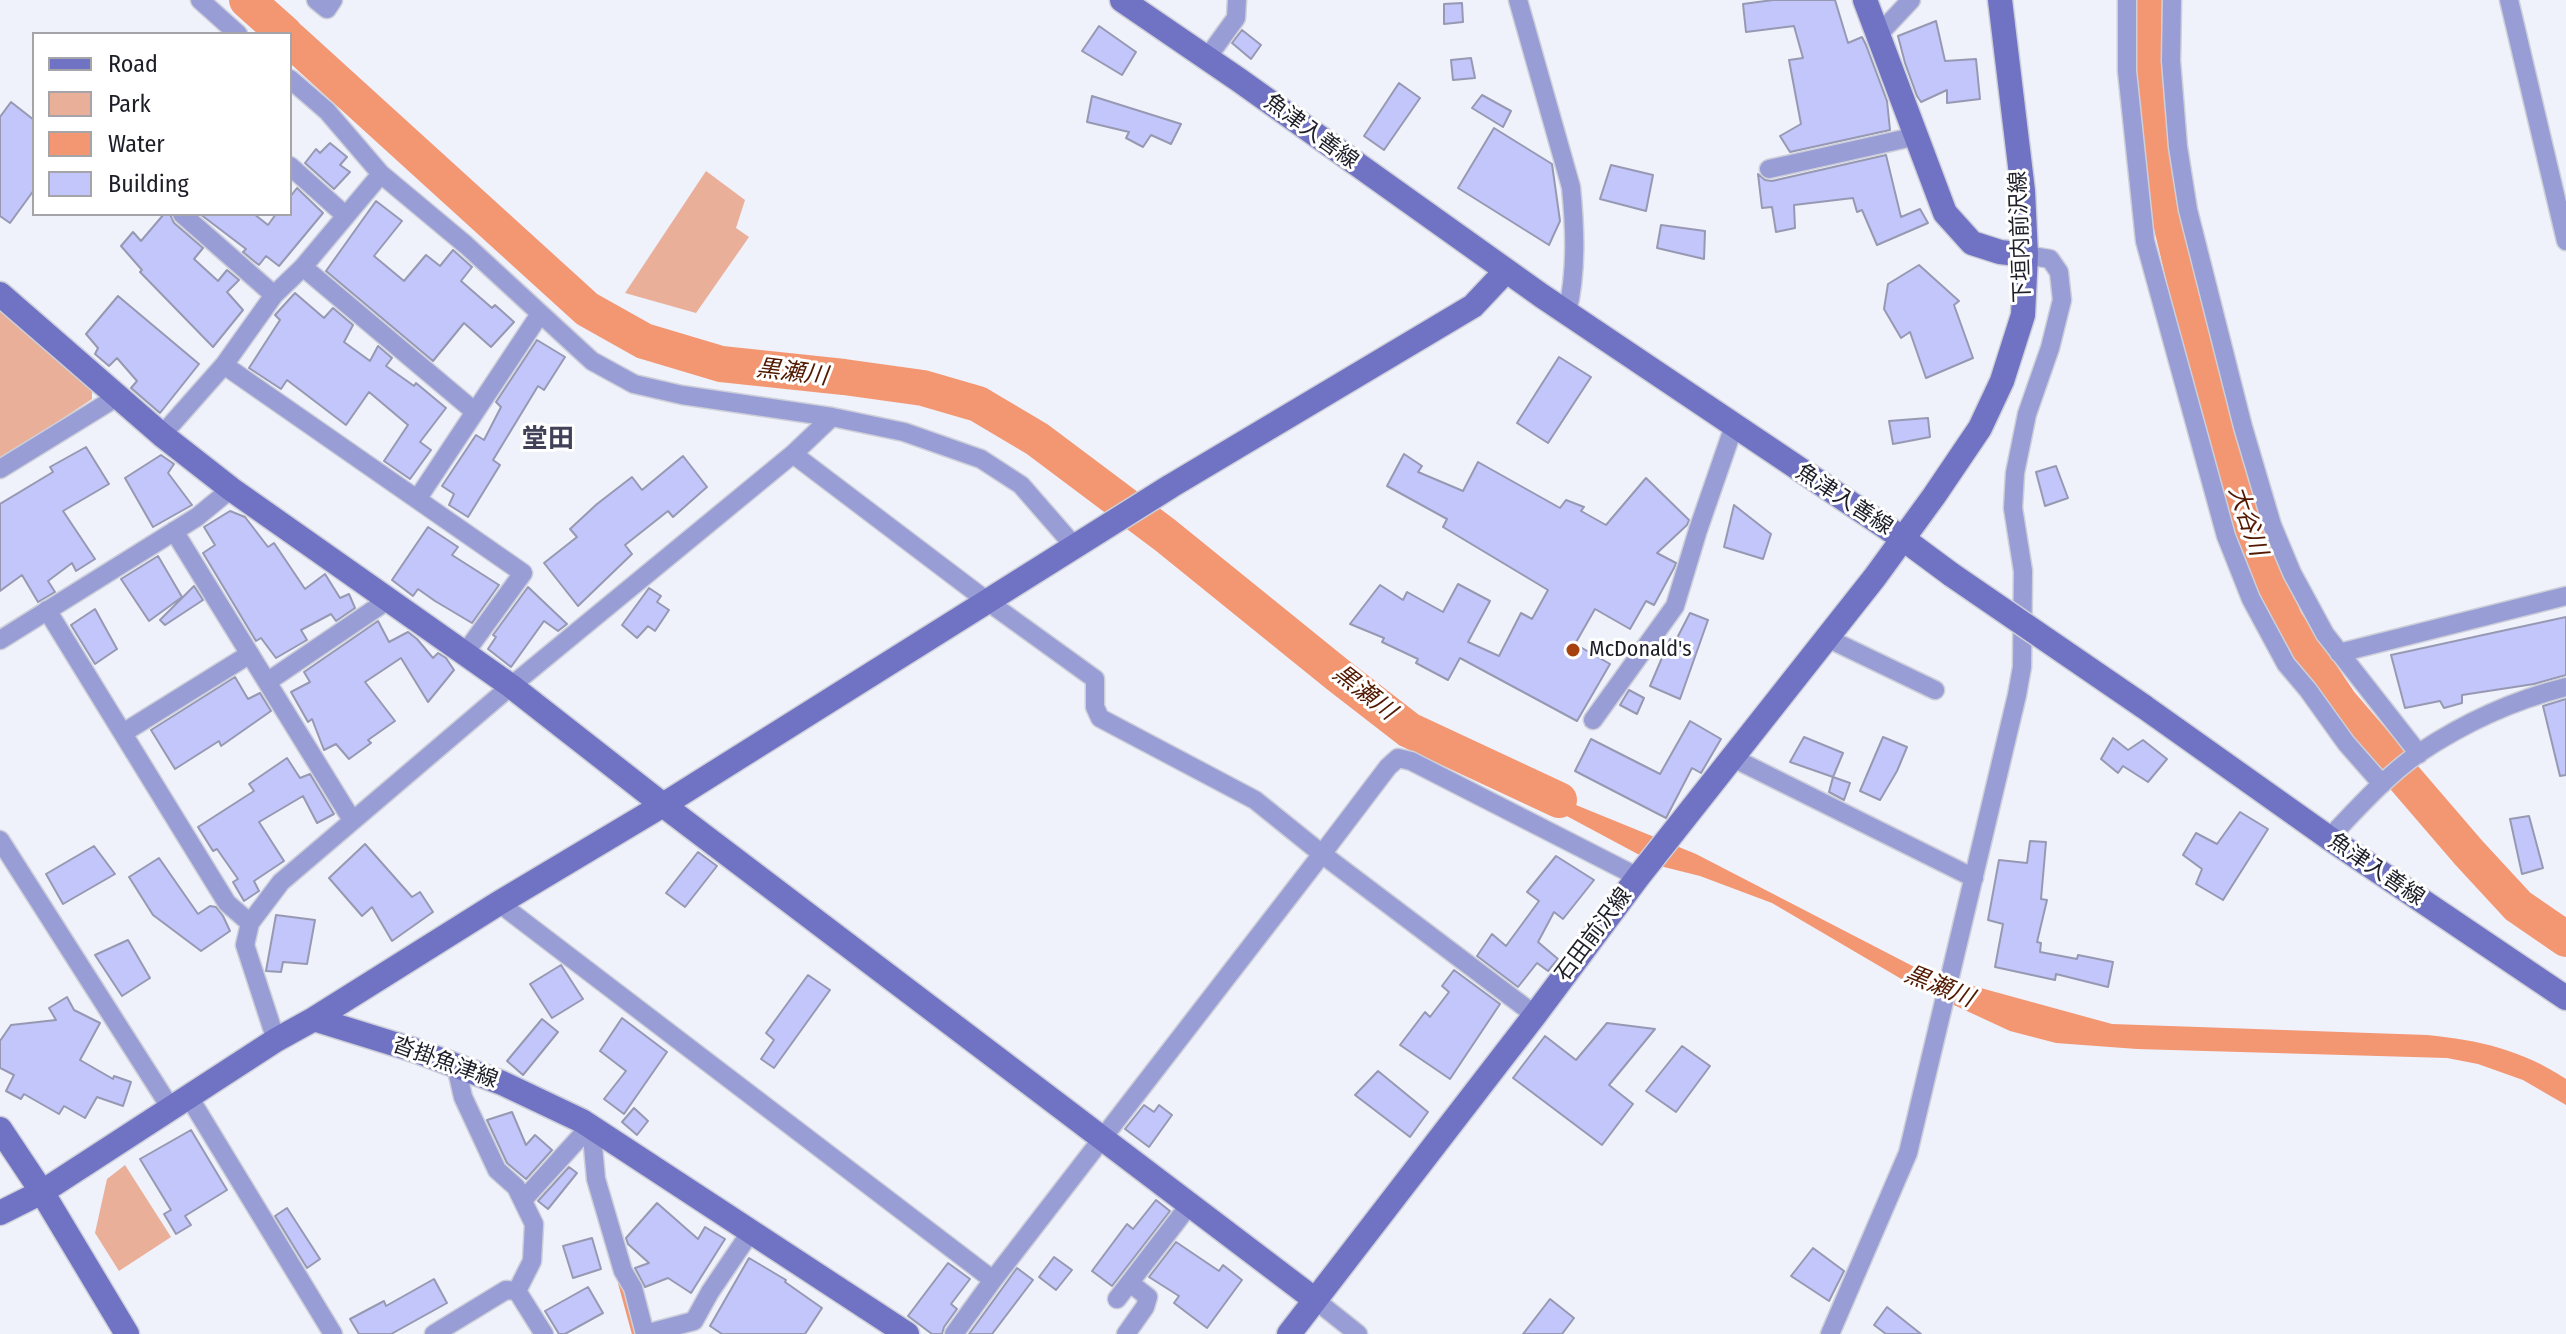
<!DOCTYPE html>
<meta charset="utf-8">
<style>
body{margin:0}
#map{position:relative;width:2566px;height:1334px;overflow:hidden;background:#eff1fb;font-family:"Fira Sans Condensed",sans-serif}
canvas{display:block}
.legend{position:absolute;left:32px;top:32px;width:260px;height:184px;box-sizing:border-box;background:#fff;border:2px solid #a5a5a9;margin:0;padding:10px 14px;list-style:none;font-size:24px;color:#1d1e28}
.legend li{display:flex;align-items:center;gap:16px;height:40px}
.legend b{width:40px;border:2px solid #a5a5a9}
</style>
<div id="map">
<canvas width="2566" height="1334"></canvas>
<ul class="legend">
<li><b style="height:10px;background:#7072c4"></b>Road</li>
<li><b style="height:22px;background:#e9af99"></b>Park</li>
<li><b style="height:22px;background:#f39672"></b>Water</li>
<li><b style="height:22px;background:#c2c6fb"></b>Building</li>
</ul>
</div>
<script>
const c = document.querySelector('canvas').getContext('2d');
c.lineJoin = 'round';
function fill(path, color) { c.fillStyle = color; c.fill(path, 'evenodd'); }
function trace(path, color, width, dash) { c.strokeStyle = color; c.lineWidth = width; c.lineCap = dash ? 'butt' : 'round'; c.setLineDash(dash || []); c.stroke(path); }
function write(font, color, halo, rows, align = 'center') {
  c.font = font + ' "Fira Sans Condensed","Noto Sans JP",sans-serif'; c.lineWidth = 6; c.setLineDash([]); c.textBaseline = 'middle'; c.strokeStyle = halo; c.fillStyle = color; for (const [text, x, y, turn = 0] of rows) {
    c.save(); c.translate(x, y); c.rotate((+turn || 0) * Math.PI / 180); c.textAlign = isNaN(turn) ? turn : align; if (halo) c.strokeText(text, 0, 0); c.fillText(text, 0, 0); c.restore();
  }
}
fill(new Path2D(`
 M706,171L745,200L736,228L749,237L696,313L625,293Z
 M0,311L92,388V399L0,460Z
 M125,1165L171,1237L119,1271L95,1233L107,1179Z`), '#e9af99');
fill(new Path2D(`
 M1451,754L1696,854L1926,973L2112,1024L2427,1035C2479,1040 2522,1050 2566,1079V1105L2523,1080L2478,1064L2447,1058L2137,1049L2056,1043L2010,1031L1915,987L1772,903L1700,876L1660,866Z`), '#f39672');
trace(new Path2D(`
 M621,1283L635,1334`), '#f39672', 6);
trace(new Path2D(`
 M247,0L285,34
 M2144,0L2143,45L2157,164L2240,511L2285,621L2340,703L2469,853L2518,906L2566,939
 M290,39L587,309L644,341L721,364L844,377L923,388L978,404L1037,439L1165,535L1338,675L1409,730L1559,800`), '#f39672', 36);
const building = new Path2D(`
 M1773,0H1835L1848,43L1862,37L1866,45L1887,101L1890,130L1790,152L1780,136L1801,124L1789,60L1803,58L1794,26L1746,32L1743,4Z
 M1462,3L1463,22L1444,24V4Z
 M1936,21L1945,61L1976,59L1980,99L1947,103V90L1921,102L1917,96L1905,63L1898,36Z
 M1099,26L1136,52L1122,75L1082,51Z
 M1242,30L1261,45L1251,59L1232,43Z
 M1471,58L1475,78L1453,80L1451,60Z
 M1399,83L1420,98L1384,150L1364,136Z
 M1482,95L1511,111L1503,127L1472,108Z
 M1092,96L1146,113L1181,124L1171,144L1151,135L1143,147L1126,138L1129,132L1087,122Z
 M11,102L34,120V190L10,223L0,216V117Z
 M1494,128L1552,164L1560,221L1549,245L1458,188Z
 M330,143L347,157L340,165L350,172L334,189L305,163L316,149L320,153Z
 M1886,155L1901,217L1920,209L1928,223L1877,245L1862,210L1857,212L1853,198L1794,205L1795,228L1776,232L1772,207L1762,208L1758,174L1765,180L1772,181Z
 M1611,165L1653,175L1646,211L1600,199Z
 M297,188L323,213L279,266L266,256L259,265L255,262L243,252L246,249L200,214H254L268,225L276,214H290V197Z
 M376,201L402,221L374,256L404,281L426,255L440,266L453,250L472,267L461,281L492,308L495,305L514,322L491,347L464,323L433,361L326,271Z
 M164,214H170L174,223L203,248L194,259L218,281L227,270L239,280L227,292L243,310L213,347L140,272L142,270L121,246L133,232L141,241Z
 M1661,225L1705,231L1704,259L1657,248Z
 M1919,265L1959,301L1954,305L1973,358L1926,378L1910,332L1901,338L1884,309L1888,284Z
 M295,293L324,318L333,308L353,325L344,342L370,361L378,346L392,358L386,366L414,386L416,383L446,408L420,442L431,450L410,479L384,461L408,425L369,392L346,425L287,380L281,389L249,368L280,320L275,315Z
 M118,296L199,364L160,413L131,388L137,381L117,358L109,366L95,354L98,348L86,334Z
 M537,340L565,357L544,390L538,386L493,460L500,465L468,517L449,505L454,494L442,486L476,435L484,440L501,407L496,402Z
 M1559,357L1591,377L1548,443L1517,423Z
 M1928,418L1930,437L1893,444L1889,421Z
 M86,447L109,484L63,511L95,559L76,571L72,563L48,581L55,592L38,602L22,575L0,591V504L53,472L50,467Z
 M1404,454L1422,466L1418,472L1463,491L1478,462L1560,508L1566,500L1584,507L1581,511L1606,525L1646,478L1689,520L1687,525L1657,553L1676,563L1674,568L1654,605L1646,601L1630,629L1595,609L1575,644L1610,664L1577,721L1460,658L1448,680L1416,663L1418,659L1382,642L1384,638L1350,624L1380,585L1403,600L1407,592L1443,612L1458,584L1490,601L1468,642L1499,656L1521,613L1532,619L1548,590L1443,527L1447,519L1387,486Z
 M161,455L174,464L168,473L192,505L153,527L125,478Z
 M683,456L707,487L673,517L668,511L625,545L632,554L578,606L544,563L577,537L570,529L597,504L632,477L642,490Z
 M2056,466L2068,498L2045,506L2036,472Z
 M1734,505L1771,534L1763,559L1724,547Z
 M230,511L245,517L268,547L274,543L305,589L325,574L340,598L349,594L355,608L336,621L331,614L301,630L307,640L276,658L261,638L256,641L253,636L203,553L215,545L204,527Z
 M428,527L458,547L452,555L499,585L472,623L435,601L418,589L413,596L392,580Z
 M158,556L182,597L149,621L121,579Z
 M194,586L203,600L165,625L160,620Z
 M528,587L567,624L558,631L544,621L511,667L488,649L496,637L493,635Z
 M649,588L661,596L657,602L669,610L655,631L648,626L637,638L622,625Z
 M95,609L117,649L95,664L71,625Z
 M1690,613L1708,620L1680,699L1650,686L1670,639L1676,640Z
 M2566,617V675L2534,684L2462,695V703L2444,708L2440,701L2405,708L2391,655Z
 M378,621L389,642L408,632L417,639L433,658L438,653L446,658L454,670L428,702L401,658L365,682L395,721L368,740L371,743L349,759L336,744L324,750L312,719L308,722L291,692L310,682L304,672Z
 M235,677L248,699L260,693L271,711L221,746L219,741L175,769L151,730Z
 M1629,690L1644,698L1637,714L1620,705Z
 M2566,699V775L2560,776L2543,706Z
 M1690,721L1721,739L1701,773L1692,768L1666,818L1575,771L1591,739L1660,774Z
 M1804,737L1843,753L1833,777L1790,762Z
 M1883,737L1907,747L1897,771L1880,800L1860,791Z
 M2113,738L2128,750L2143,740L2167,759L2148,782L2123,766L2118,773L2101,759Z
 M287,758L300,778L310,774L334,814L317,823L303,796L259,822L284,861L254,881L259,891L244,901L233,882L238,879L217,849L213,851L198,827L254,791L249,784Z
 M1833,777L1850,783L1844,800L1829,792Z
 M2240,812L2268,829L2223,900L2196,884L2202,869L2183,855L2196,833L2217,844Z
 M2529,816L2543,868L2522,874L2510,819Z
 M2030,841L2046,842L2041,899L2047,900L2037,942L2041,943L2040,952L2077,959L2078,955L2113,962L2108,987L2056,974L2055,980L1995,967L2003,924L1988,920L1999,860L2027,863Z
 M365,844L412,897L420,892L433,912L392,941L372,907L362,916L329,878Z
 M94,846L115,874L63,904L46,874Z
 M698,852L717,866L685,907L666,893Z
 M1556,856L1594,880L1563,919L1554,912L1538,942L1558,959L1548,971L1537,963L1518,987L1477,956L1492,934L1506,946L1539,901L1527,892Z
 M159,858L198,914L210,906L216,907L223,916L230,931L201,951L153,915L129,877Z
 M276,915L315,920L307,964L283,962L281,972L266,971Z
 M128,940L150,978L122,996L95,955Z
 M561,965L583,999L552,1018L530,984Z
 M1454,970L1500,1004L1450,1079L1400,1045L1425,1012L1430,1017L1449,992L1442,986Z
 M808,975L830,990L774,1068L761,1059L774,1040L766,1033Z
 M67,997L74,1010L100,1023L80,1060L113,1079L114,1076L131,1082L123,1106L97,1097L85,1118L64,1106L59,1114L24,1094L21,1099L6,1091L14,1075L0,1068V1041L11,1025L56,1020L49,1008Z
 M622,1018L667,1052L624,1114L604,1099L626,1071L600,1051Z
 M542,1019L558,1032L523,1075L507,1061Z
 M1607,1023L1655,1029L1609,1085L1633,1104L1602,1145L1513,1078L1545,1036L1576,1060Z
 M1682,1046L1710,1066L1676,1112L1646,1091Z
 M1378,1071L1428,1112L1410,1137L1355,1095Z
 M1144,1105L1154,1112L1159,1105L1172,1115L1149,1147L1125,1129Z
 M634,1108L648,1121L637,1135L622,1122Z
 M512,1112L526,1145L535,1135L552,1150L526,1179L507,1163L487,1120Z
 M191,1130L227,1190L185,1216L191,1225L176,1234L164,1214L171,1210L140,1159Z
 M569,1167L577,1173L548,1209L538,1201Z
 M1156,1200L1170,1211L1112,1286L1092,1271L1127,1224L1133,1229Z
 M657,1203L698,1239L705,1227L725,1239L691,1293L668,1278L645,1287L635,1268L649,1263L628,1244L626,1238Z
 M287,1208L320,1259L307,1268L275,1216Z
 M592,1238L601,1269L573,1278L563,1246Z
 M1176,1242L1219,1271L1223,1265L1242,1280L1207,1328L1174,1303L1179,1296L1149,1277Z
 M1813,1248L1844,1271L1829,1301L1791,1276Z
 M1054,1257L1072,1270L1056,1290L1039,1277Z
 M749,1258L786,1280L785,1282L822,1308L805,1334H722L710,1326Z
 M948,1263L970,1279L951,1304L957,1309L944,1327L942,1334H932L908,1316Z
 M1017,1268L1033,1280L992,1334H969Z
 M434,1279L447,1303L391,1334H359L350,1319L384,1301L386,1306Z
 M588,1287L603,1313L565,1334H559L545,1311Z
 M1550,1299L1574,1318L1562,1334H1523Z
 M1887,1307L1921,1334H1886L1874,1325Z`);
fill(building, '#c2c6fb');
trace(building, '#9799b2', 2);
const street = new Path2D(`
 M200,0L238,34
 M316,0L327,9L333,0
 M1518,0L1571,187C1575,228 1577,271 1567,313
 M2127,0V71L2145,241L2226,536L2251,599L2286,664L2308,690L2346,743L2382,784
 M2172,0L2171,61L2178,147L2188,210L2243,427L2272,525L2292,573L2325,634L2419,754
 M2509,0L2566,241
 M1879,34L1911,0
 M1207,58L1236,18L1237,0
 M290,79L327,111L381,174
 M290,166L346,216
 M1769,169L1917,136
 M182,214L274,295
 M303,267L474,411
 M224,365L523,573L465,653
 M162,435L224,365L274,295L303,267L381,174L466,245L592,361L634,384L682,395L832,417L904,432L981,459L1021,485L1075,547
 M793,454L987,601L1095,679V707L1100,718L1255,800L1322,854L1388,767L1398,758L1411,761L1638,877
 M0,469L117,397
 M418,498L540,314
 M174,531L352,820
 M47,610L227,903L250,923
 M1827,638L1935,690
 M0,640L197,517L231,489
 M2339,653L2566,596
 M267,682L388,600
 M1593,720L1675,606L1698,530L1734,426
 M123,733L250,654
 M1733,758L1974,878
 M2329,838C2357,809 2385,777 2419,753C2464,723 2514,700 2566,687
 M0,840L170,1107
 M499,903L993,1280L954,1334
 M276,1040L245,945L250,923L281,882L511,686L793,454L832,417
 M456,1066L463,1097L497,1170L516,1187L534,1224L532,1261L517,1291L544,1334
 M189,1097L333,1334
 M591,1125L596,1179L623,1271L633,1288L645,1334L694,1321L710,1292L752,1230
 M523,1200L591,1125
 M993,1280L1322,854L1535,1015
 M1117,1299L1190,1204
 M1314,1299L1358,1334
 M434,1334L506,1290L517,1291
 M1126,1334L1145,1307L1148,1297L1130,1283
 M1830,1334L1908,1153L2017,695L2022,667L2023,571L2013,508L2015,473L2027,414L2050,348L2062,300L2059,272L2050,259L2026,255`);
const secondary = new Path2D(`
 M1122,0L1239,80L1542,296L1902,538L1952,575
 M1865,0L1945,213L1972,243L2000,252L2026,255
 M0,294L162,435L231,489L511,686L663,805L1314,1299
 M2143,706L2329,838L2566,998
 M314,1019L499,903L663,805L1171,486L1473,306L1506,271
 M0,1129L42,1192L276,1040L314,1019L417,1051L502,1083L582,1121L907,1334
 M0,1213L42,1192L127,1334
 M1289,1334L1535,1015L1638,877L1875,577L1934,496L1980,428L2002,381L2023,315L2026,255L2023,191L2000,0`);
trace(street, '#cdcfd9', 21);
trace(secondary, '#cdcfd9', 27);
trace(street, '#999dd5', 18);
trace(secondary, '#7072c4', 24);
const secondaryBridge = new Path2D(`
 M1952,575L2143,706`);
trace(secondaryBridge, '#cdcfd9', 27, []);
trace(secondaryBridge, '#7072c4', 24);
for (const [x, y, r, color] of [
 [1573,650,8,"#a6420f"]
]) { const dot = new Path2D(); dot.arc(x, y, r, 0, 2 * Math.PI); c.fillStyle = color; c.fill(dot); trace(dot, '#fff', 3); }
write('22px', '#1d1e28', '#fff', [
 ["魚津入善線",1311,132,36],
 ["下垣内前沢線",2021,237,-92],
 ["魚津入善線",1844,500,33],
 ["魚津入善線",2376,870,34],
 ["石田前沢線",1594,935,-53],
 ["沓掛魚津線",445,1063,20]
]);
write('22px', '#1d1e28', '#fff', [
 ["McDonald's",1589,650]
], 'left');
write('italic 24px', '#521900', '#fff', [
 ["黒瀬川",792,373,7],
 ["大谷川",2247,521,71],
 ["黒瀬川",1364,693,38],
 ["黒瀬川",1939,987,22]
]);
write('bold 26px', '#414258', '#fff', [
 ["堂田",548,440]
]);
</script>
